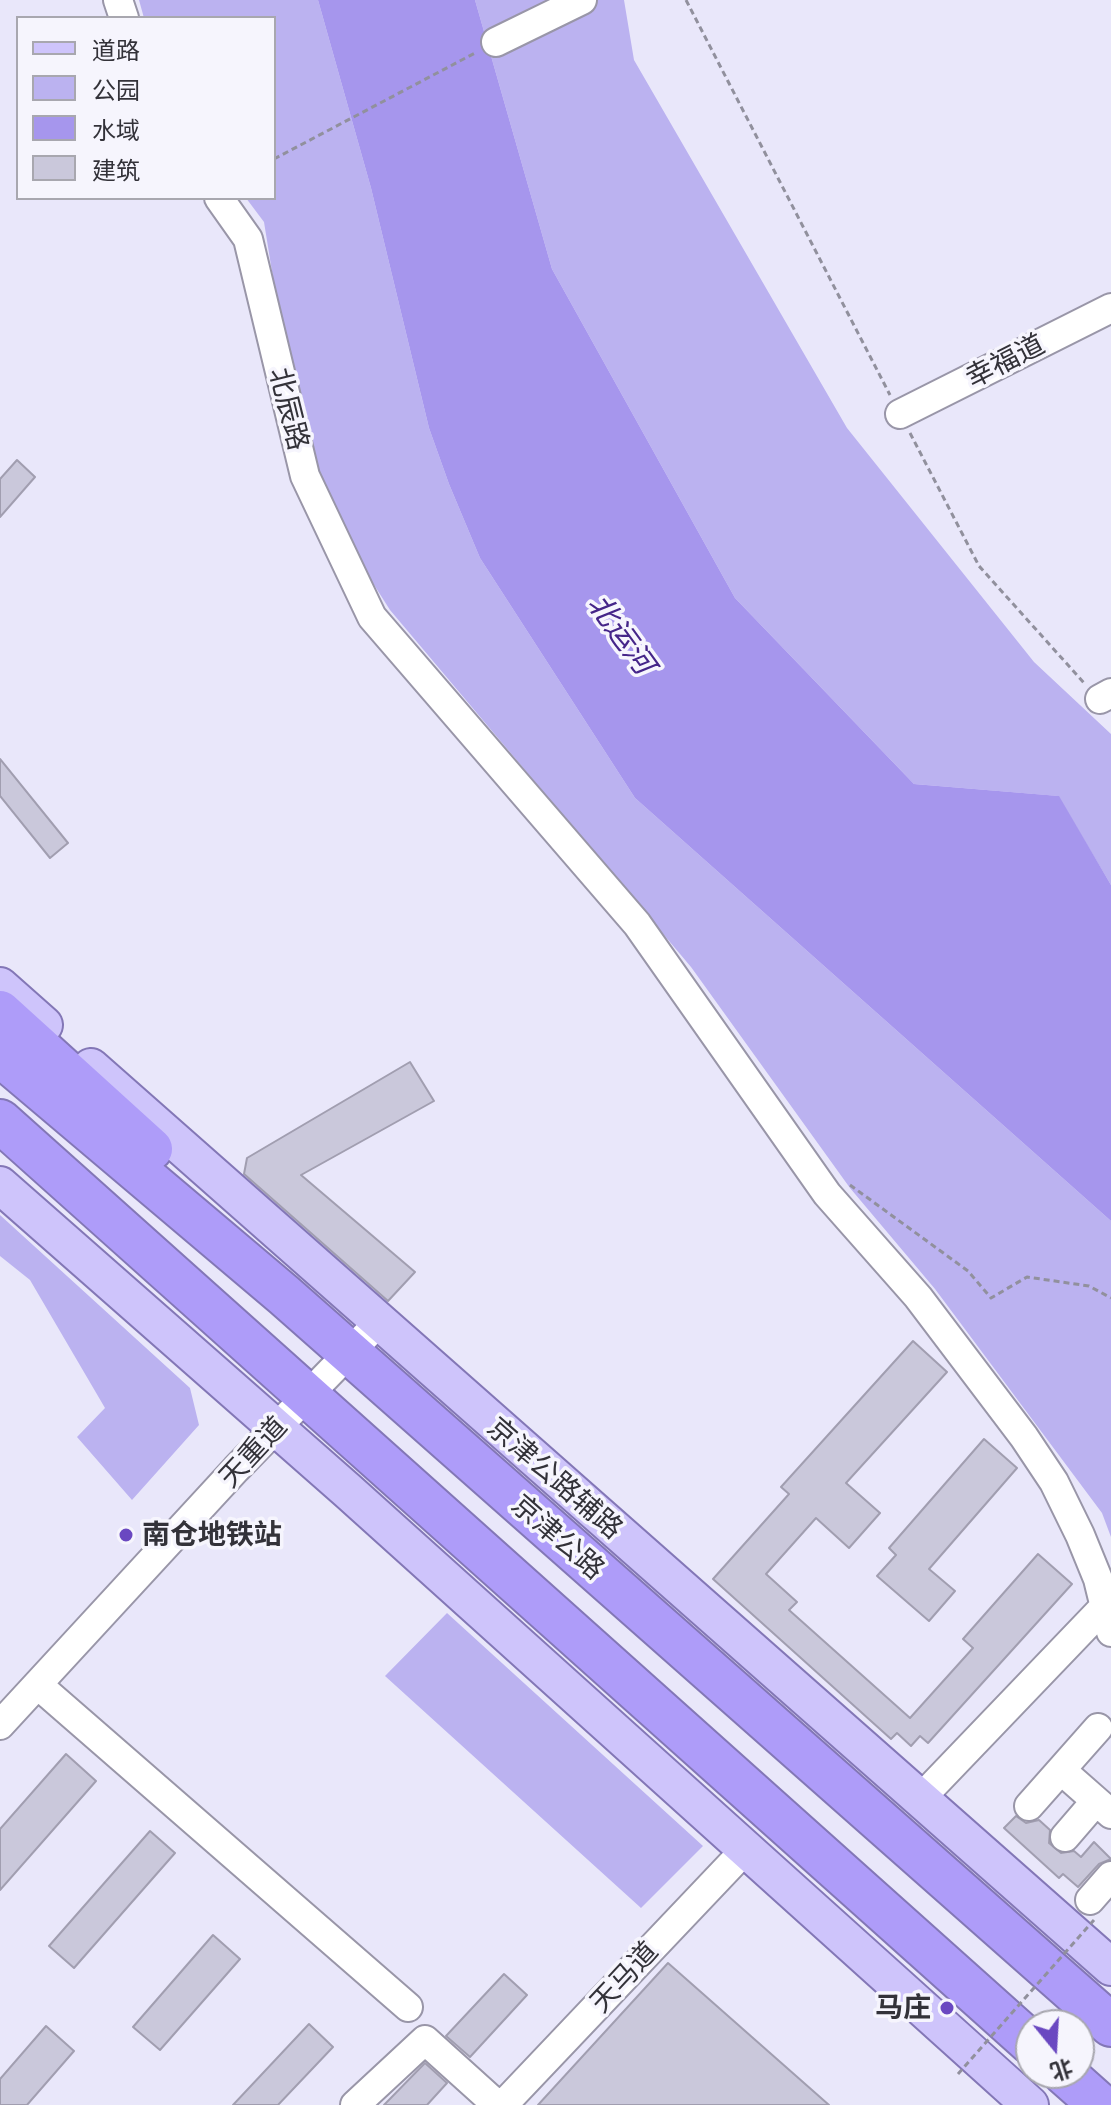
<!DOCTYPE html>
<meta charset="utf-8">
<style>
body{margin:0}
#map{position:relative;width:1111px;height:2105px;overflow:hidden;background:#e9e7fa;font-family:Ubuntu,"Noto Sans SC",sans-serif}
canvas{display:block}
.legend{position:absolute;left:16px;top:16px;width:260px;height:184px;box-sizing:border-box;background:#f6f5fd;border:2px solid #a8a7af;margin:0;padding:10px 14px;list-style:none;font-size:24px;color:#333239}
.legend li{display:flex;align-items:center;gap:16px;height:40px}
.legend b{width:40px;border:2px solid #a8a7af}
.north{position:absolute;left:1015px;top:2009px;width:80px;height:80px;box-sizing:border-box;background:#f6f5fd;border:2px solid #a8a7af;border-radius:50%;rotate:162deg;font-size:22px;font-weight:700;line-height:32px;text-align:center;color:#333239}
.north::after{content:'';display:block;margin:auto;width:28px;height:36px;background:#6a48c1;clip-path:polygon(50% 0,100% 100%,50% 72%,0 100%)}
</style>
<div id="map">
<canvas width="1111" height="2105"></canvas>
<ul class="legend">
<li><b style="height:10px;background:#cec4fb"></b>道路</li>
<li><b style="height:22px;background:#bbb2f0"></b>公园</li>
<li><b style="height:22px;background:#a696ed"></b>水域</li>
<li><b style="height:22px;background:#cac8db"></b>建筑</li>
</ul>
<div class="north">北</div>
</div>
<script>
const c = document.querySelector('canvas').getContext('2d');
c.lineJoin = 'round';
function fill(path, color) { c.fillStyle = color; c.fill(path, 'evenodd'); }
function trace(path, color, width, dash) { c.strokeStyle = color; c.lineWidth = width; c.lineCap = dash ? 'butt' : 'round'; c.setLineDash(dash || []); c.stroke(path); }
function write(font, color, halo, rows, align = 'center') {
  c.font = font + ' Ubuntu,"Noto Sans SC",sans-serif'; c.lineWidth = 7; c.setLineDash([]); c.textBaseline = 'middle'; c.strokeStyle = halo; c.fillStyle = color; for (const [text, x, y, turn = 0] of rows) {
    c.save(); c.translate(x, y); c.rotate((+turn || 0) * Math.PI / 180); c.textAlign = isNaN(turn) ? turn : align; if (halo) c.strokeText(text, 0, 0); c.fillText(text, 0, 0); c.restore();
  }
}
fill(new Path2D(`
 M139,0H318L371,188L429,428L449,484L480,558L635,798L1111,1221V1537L1102,1513L935,1289L850,1188L691,967L390,610L305,476L264,222L246,198H274V18H144Z
 M475,0H624L634,60L847,428L1034,662L1111,734V885L1058,796L914,784L735,598L552,269Z
 M0,1215L190,1388L199,1425L132,1500L77,1437L105,1408L30,1280L0,1256Z
 M447,1613L703,1846L641,1908L385,1676Z`), '#bbb2f0');
fill(new Path2D(`
 M318,0H475L552,269L735,598L914,784L1059,796L1111,885V1221L635,798L480,558L449,484L429,428L371,188Z`), '#a696ed');
const building = new Path2D(`
 M17,460L35,477L0,517V479Z
 M0,759L68,843L50,858L0,796Z
 M410,1062L434,1101L301,1175L415,1272L388,1301L244,1174L247,1158Z
 M913,1341L947,1372L846,1483L880,1513L849,1548L816,1518L766,1574L797,1602L789,1610L910,1718L973,1648L963,1639L1038,1554L1072,1584L928,1743L920,1736L911,1746L897,1733L891,1739L713,1579L789,1494L781,1487Z
 M984,1439L1017,1468L929,1569L955,1591L929,1621L877,1576L896,1555L889,1548Z
 M66,1754L96,1781L0,1890V1829Z
 M1016,1816L1026,1823L1039,1820L1050,1830L1049,1843L1061,1853L1074,1851L1081,1857L1094,1842L1111,1859L1099,1864L1078,1887L1063,1874L1059,1878L1004,1828Z
 M150,1831L175,1853L74,1968L49,1946Z
 M213,1935L240,1959L160,2050L133,2027Z
 M668,1963L829,2105H538Z
 M504,1974L527,1995L470,2057L446,2036Z
 M309,2024L333,2047L278,2105H233Z
 M46,2026L74,2051L27,2105H0V2079Z
 M425,2063L447,2083L427,2105H384Z`);
fill(building, '#cac8db');
trace(building, '#a19eb0', 2);
const minor = new Path2D(`
 M118,0L124,18
 M496,42L582,0
 M219,198L248,239L305,476L372,617L637,924L827,1194L918,1297L1024,1437L1054,1482L1080,1535L1098,1579L1111,1632
 M900,414L1111,308
 M1100,699L1111,693
 M38,1685L408,2007
 M0,1725L236,1469L379,1322
 M1061,1770L1111,1814
 M919,1800L1105,1606
 M1029,1806L1098,1728
 M1065,1837L1096,1801
 M1090,1900L1111,1876
 M355,2105L425,2040L497,2105
 M503,2105L745,1850`);
const major = new Path2D(`
 M0,986L44,1025
 M91,1067L1111,1967
 M0,1185L348,1491L1030,2105`);
const highway = new Path2D(`
 M0,1012L151,1149
 M0,1055L284,1295L1111,2025
 M0,1121L1031,2043
 M1064,2073L1100,2105`);
trace(minor, '#9996a8', 32);
trace(major, '#8377b6', 40);
trace(highway, '#8377b6', 46);
trace(new Path2D(`
 M686,0L890,395
 M274,159L475,53
 M910,433L979,566L1085,684
 M850,1185L968,1271L991,1298L1027,1277L1089,1286L1111,1298`), '#91909d', 3, [6, 4]);
trace(minor, '#fff', 28);
trace(major, '#cec4fb', 36);
trace(highway, '#ae9cf9', 42);
trace(new Path2D(`
 M958,2074L1094,1920`), '#91909d', 3, [6, 4]);
for (const [x, y, r, color] of [
 [126,1535,8,"#6a48c1"],
 [947,2008,8,"#6a48c1"]
]) { const dot = new Path2D(); dot.arc(x, y, r, 0, 2 * Math.PI); c.fillStyle = color; c.fill(dot); trace(dot, '#f6f5fd', 3); }
write('28px', '#333239', '#f6f5fd', [
 ["幸福道",1005,361,-27],
 ["北辰路",289,409,76],
 ["天重道",253,1452,-47],
 ["京津公路辅路",555,1478,41],
 ["京津公路",558,1537,41],
 ["天马道",624,1977,-47]
]);
write('bold 28px', '#333239', '#f6f5fd', [
 ["南仓地铁站",142,1535],
 ["马庄",931,2008,"right"]
], 'left');
write('italic 30px', '#452589', '#f6f5fd', [
 ["北运河",621,634,54]
]);
</script>
